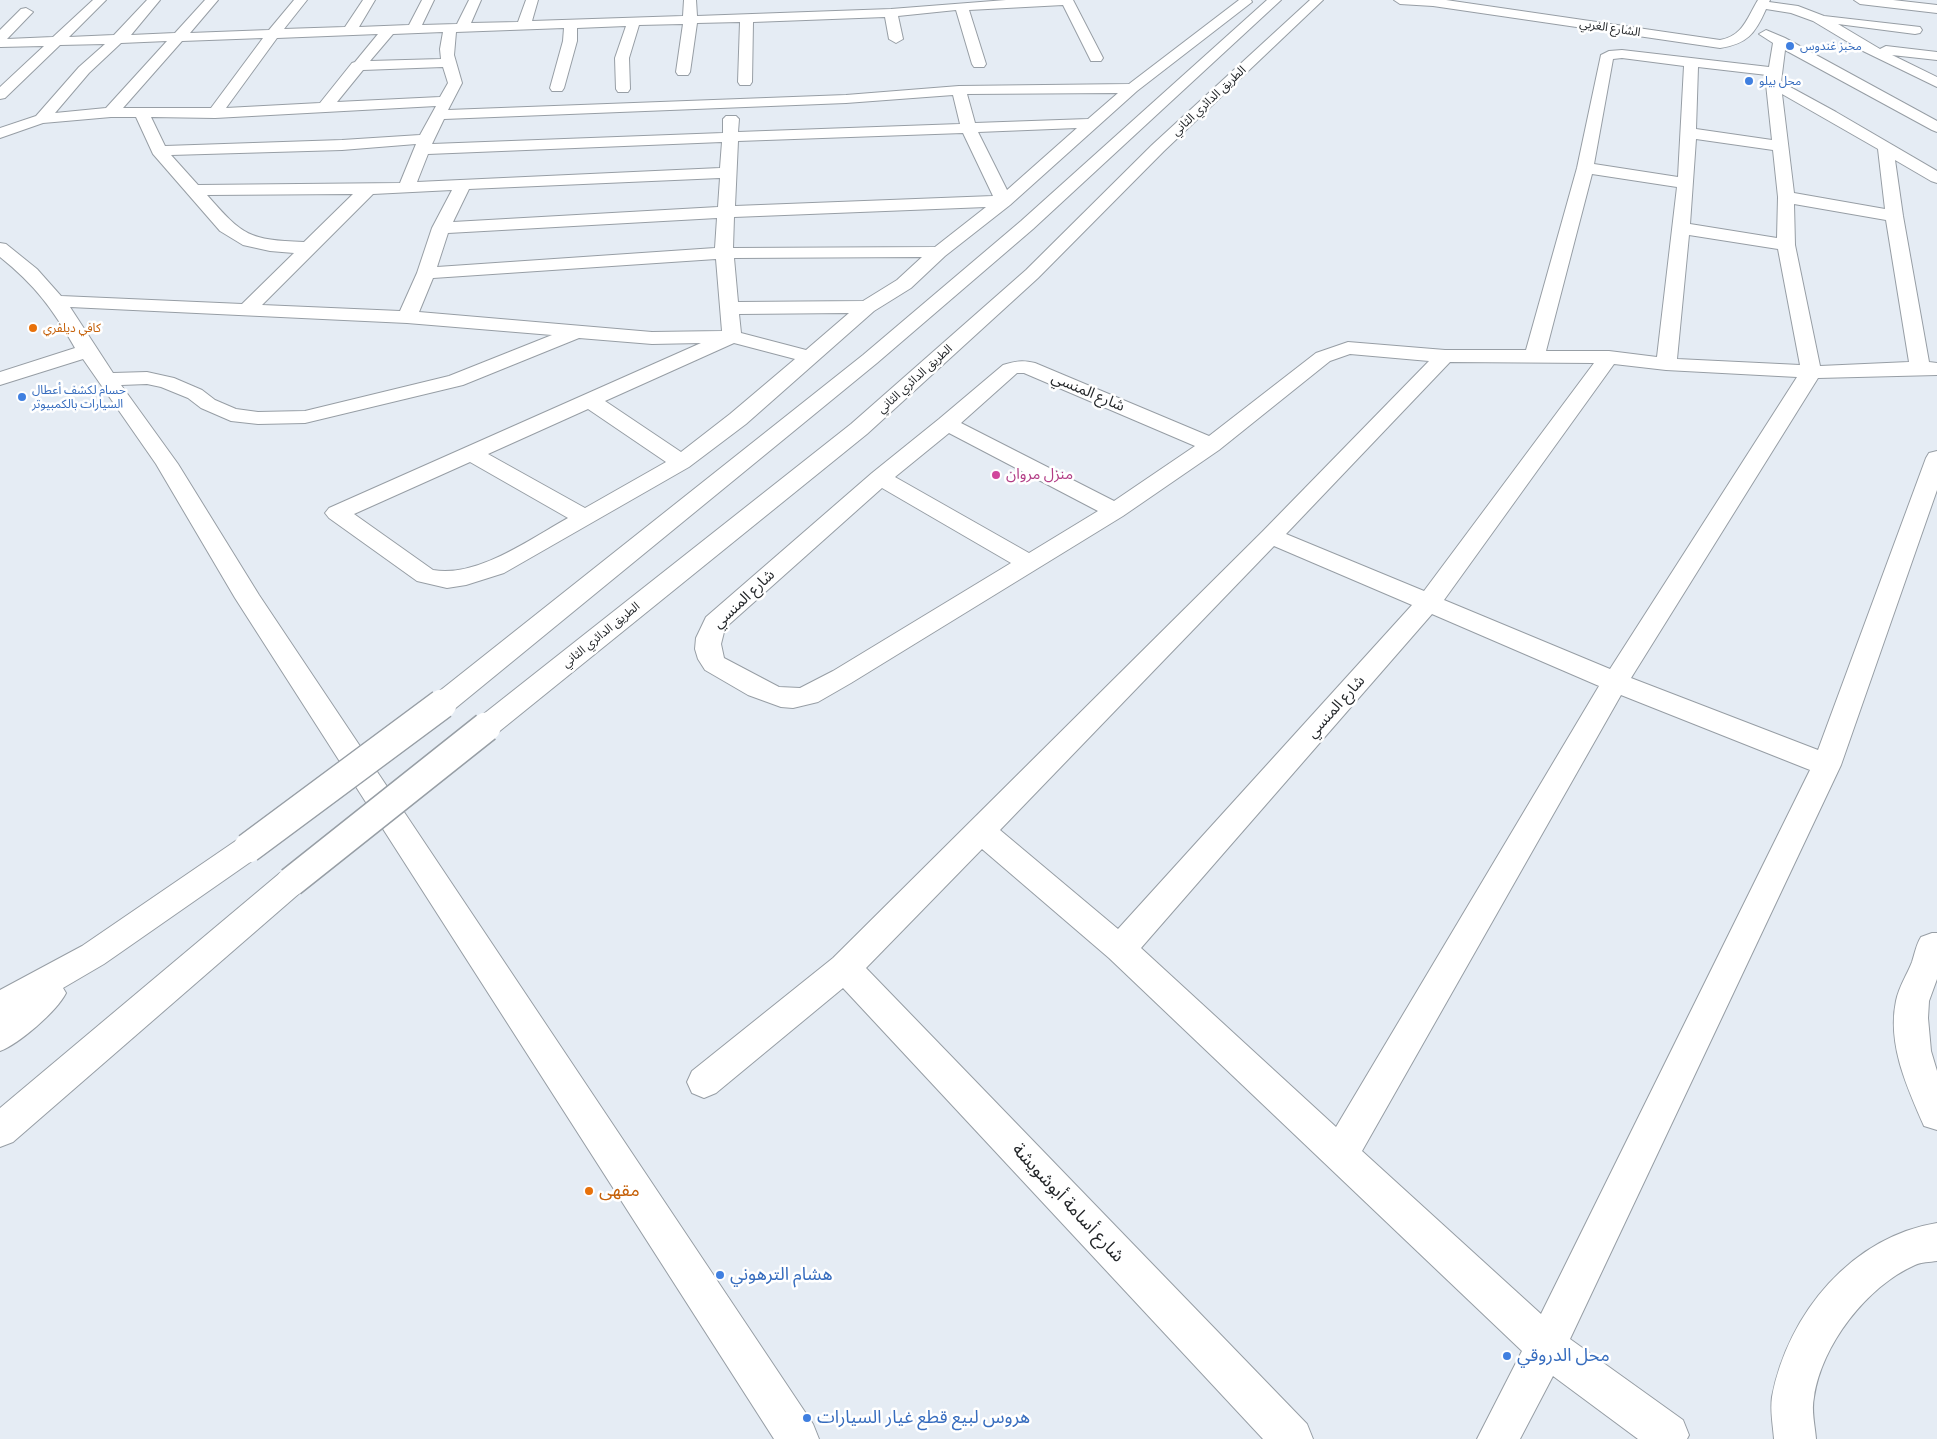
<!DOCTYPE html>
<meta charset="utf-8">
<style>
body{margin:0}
canvas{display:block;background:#e5ecf4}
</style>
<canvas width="1937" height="1439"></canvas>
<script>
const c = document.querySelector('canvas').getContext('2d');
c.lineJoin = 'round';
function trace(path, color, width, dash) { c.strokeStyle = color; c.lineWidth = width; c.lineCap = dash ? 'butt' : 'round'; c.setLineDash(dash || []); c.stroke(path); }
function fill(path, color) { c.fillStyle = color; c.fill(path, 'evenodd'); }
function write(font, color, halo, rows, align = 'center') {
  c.font = font + ' Cabin,"Noto Sans Arabic",sans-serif'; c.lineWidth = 5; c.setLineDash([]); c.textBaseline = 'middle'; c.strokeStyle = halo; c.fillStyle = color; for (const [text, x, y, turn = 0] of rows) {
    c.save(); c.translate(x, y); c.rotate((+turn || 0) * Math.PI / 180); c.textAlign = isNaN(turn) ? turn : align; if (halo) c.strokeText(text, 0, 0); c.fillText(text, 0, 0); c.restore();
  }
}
const minor = new Path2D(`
 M93,0H106L69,37L114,35L147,0H160L131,35L175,33L205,0H218L190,33L269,30L294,0H307L284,29L345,27L363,0H375L359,27L409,25L422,0H434L422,25L457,24L469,0H481L471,23L518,22L526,0H538L532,21L683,16L684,0H696L697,16L891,9L1006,0H1073L1103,58L1101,61H1091L1063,5L969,10L986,64L984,67H974L972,64L956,10L898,16L903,39L896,43L889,39L885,17L753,22L752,82L750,85H740L738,82L740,22L697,23L690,72L688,75H678L676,72L683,24L639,25L629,58L630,89L628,92H618L616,89L615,58L626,26L577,28V41L564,88L562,91H552L550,88L563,41L564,28L456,32L454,55L462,83L448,110L846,95L959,86L1129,84L1239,0H1251L1252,2L1137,91L1010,205L945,256L911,288L874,311L746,424L689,467L504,573L466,585L447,588L417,581L329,518L325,513L329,508L701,343L652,344L579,338L463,385L305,423L258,424L231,421L201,408L188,398L161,387L147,384L121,385L178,464L259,595L813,1424L819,1439H774L235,598L156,464L83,359L0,385V372L75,348C53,309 35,285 0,257V243L6,244L37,269L61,296L242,304L294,253L270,251L243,245L220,231L153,154L136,117H111L43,123L0,138V128L36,116L79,67L105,44L60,45L5,98L0,99V87L44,46L0,47V30L21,9L26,8L33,12L7,39L53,37ZM443,32L440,49L441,59L370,61L393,34ZM378,34L355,62L352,63L320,103L226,108L277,38ZM263,38L211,108H123L182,41ZM167,41L106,108L55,113L89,73L121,43ZM443,67L448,83L440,97L337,102L363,70ZM1118,93L1088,119L975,123L967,94ZM953,95L960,124L738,132L739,119L736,116H726L723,119V133L432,144L444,119L846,103ZM436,106L420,135L342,140L165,146L151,117L215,118ZM1077,128L1007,190L978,132ZM963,133L993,196L735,206L738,141ZM722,142L720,168L417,182L428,154ZM416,144L400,183L198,185L171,155L342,150ZM720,178L718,207L453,222L469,189ZM452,190L432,228L417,273L400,311L262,305L373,194ZM353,194L304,242C249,240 243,236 207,195ZM986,207L935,247L733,248L734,217ZM717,218L715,248L437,267L448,233ZM922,257L897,280L863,301L738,302L734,258ZM716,259L722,331L652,332L419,312L433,278ZM70,307L407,323L552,335L449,376L305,411L258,412L236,409L215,400L202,390L174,378L147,372L113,373ZM849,313L806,350L741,333L739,314ZM734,343L795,359L730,414L681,452L605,401ZM588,409L666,462L585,508L488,454ZM470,462L568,518C530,539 477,578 433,570L354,514Z
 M1394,0H1446L1720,40C1743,36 1747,18 1758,0H1770L1769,2L1798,6L1824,16L1920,27L1922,30L1920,33L1915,34L1838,24L1880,49L1886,46L1937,52V60L1892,55L1937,77V87L1863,51L1813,21L1791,13L1766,9C1755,34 1747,44 1720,48L1433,6L1400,4Z
 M1854,0H1893L1937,5V13L1860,4Z
 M1766,30L1785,38L1937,121V132L1932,130L1785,50L1781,82L1836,112L1937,171V183L1931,181L1895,160L1903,216L1929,362L1937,363V375L1818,378L1631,678L1818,750L1926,458L1929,453L1937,451V490L1841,765L1570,1339L1683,1420L1689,1435L1687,1439H1638L1553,1376L1520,1439H1477L1522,1351L1109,958L982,849L866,968L1307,1424L1313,1439H1263L843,988L716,1093L704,1098L692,1093L687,1082L692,1071L833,958L1263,531L1429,361L1350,354L1330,361L1219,450L1123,516L851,683L818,702L793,708L781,707L748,695L705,670L698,659L695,649L696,638L706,617L872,473L939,419L1003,365C1015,361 1023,360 1035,363L1209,436L1316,353L1348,342L1445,350H1526L1577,168L1601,55L1609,51L1622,50L1769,67L1773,43L1759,34ZM1622,58L1684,66L1678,177L1594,164L1613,59ZM1698,67L1767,75L1766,84L1772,140L1696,129ZM1782,94L1878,149L1885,209L1794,193ZM1696,139L1773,150L1778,197L1777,238L1690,224ZM1592,174L1677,187L1657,357L1609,351H1546ZM1794,204L1886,220L1909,362L1820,366L1795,245ZM1689,235L1778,249L1800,365L1677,359ZM1450,362L1594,363L1424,591L1286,534ZM1614,364L1666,370L1797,377L1610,669L1444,600ZM1017,373H1024L1195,446L1114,501L961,423ZM949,433L1098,511L1029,553L895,477ZM882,488L1011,563L833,671L800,688L779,687L724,658L721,644L725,628ZM1274,546L1412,605L1118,929L1000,830ZM1432,614L1599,686L1336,1127L1141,948ZM1621,695L1810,770L1541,1314L1362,1151Z
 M1932,933H1937V979L1929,1001L1928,1018L1931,1051L1937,1071V1130L1924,1126C1907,1087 1887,1044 1896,1001C1899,986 1907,975 1912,962C1915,953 1916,945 1921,937Z
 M1937,1223V1261C1930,1262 1921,1262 1915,1265C1866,1287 1822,1345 1814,1397C1811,1411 1815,1425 1816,1439H1774C1773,1425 1770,1411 1772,1397C1788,1313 1852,1237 1937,1223Z`);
const highway = new Path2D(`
 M1267,0H1281L1033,229L877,363L452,711L442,713L432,711L428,704L432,697L863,355L1021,221Z
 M1310,0H1323L1164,151L1038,278L867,434L496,734L486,737L476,734L472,727L476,720L851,424L1026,270L1152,145Z
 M248,836L259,840L263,848L259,856L104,964L63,988L66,993C57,1011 19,1044 0,1051V990L82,946L237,840Z
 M291,870L302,873L306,882L302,891L13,1142L0,1147V1108L280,873Z`);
trace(minor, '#979ea5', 2);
trace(highway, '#979ea5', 2);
fill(minor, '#fff');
fill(highway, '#fff');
const highwayBridge = new Path2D(`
 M248,848L442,704
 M291,882L486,727`);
trace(highwayBridge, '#979ea5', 32, []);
trace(highwayBridge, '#fff', 29);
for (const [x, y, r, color] of [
 [1790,46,5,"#3f7fe0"],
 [1749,81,5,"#3f7fe0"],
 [33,328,5,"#e8710a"],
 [22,397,5,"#3f7fe0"],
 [996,475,5,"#d1479c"],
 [589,1191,5,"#e8710a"],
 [720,1275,5,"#3f7fe0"],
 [1507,1356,5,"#3f7fe0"],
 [807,1418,5,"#3f7fe0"]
]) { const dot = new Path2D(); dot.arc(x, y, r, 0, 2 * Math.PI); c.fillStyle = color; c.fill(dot); trace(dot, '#fff', 2); }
write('12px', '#24272a', '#fff', [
 ["الشارع الغربي",1610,28,9],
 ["الطريق الدائري الثاني",1209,101,-43],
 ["الطريق الدائري الثاني",915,379,-42],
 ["الطريق الدائري الثاني",601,635,-39]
]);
write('12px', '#366cbe', '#fff', [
 ["مخبز غندوس",1800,46],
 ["محل بيلو",1759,81],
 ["حسام لكشف أعطال",32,390],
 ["السيارات بالكمبيوتر",32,404]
], 'left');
write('12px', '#c56008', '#fff', [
 ["كافي ديلفري",43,328]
], 'left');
write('15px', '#24272a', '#fff', [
 ["شارع المنسي",1088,392,23],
 ["شارع المنسي",744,599,-43],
 ["شارع المنسي",1336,707,-48]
]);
write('15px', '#b23c85', '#fff', [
 ["منزل مروان",1006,475]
], 'left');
write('18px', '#c56008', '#fff', [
 ["مقهى",599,1191]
], 'left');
write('18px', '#24272a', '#fff', [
 ["شارع أسامة أبوشويشة",1068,1203,47]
]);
write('18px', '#366cbe', '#fff', [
 ["هشام الترهوني",730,1275],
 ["محل الدروقي",1517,1356],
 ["هروس لبيع قطع غيار السيارات",817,1418]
], 'left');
</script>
